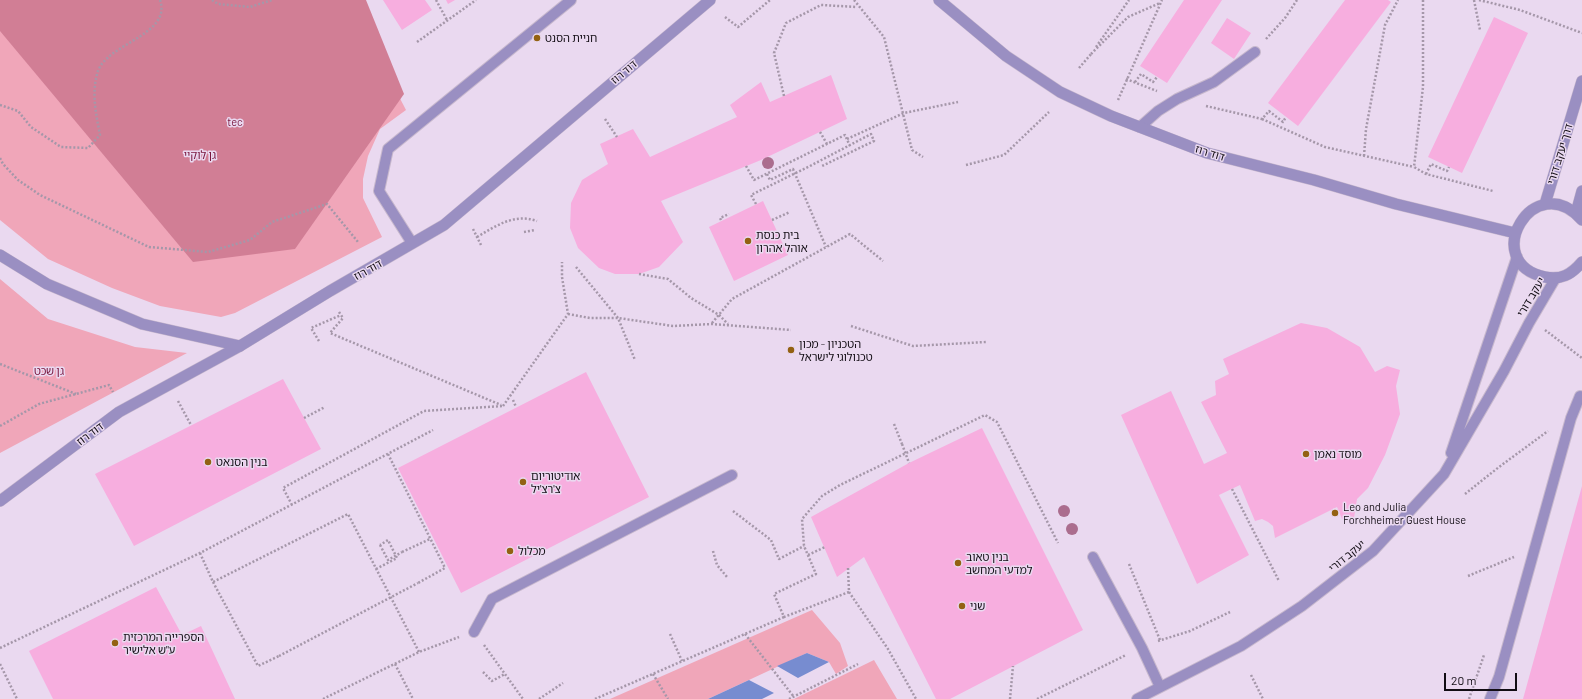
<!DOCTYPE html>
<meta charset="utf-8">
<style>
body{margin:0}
#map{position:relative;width:1582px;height:699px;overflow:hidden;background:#ead9f0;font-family:Barlow,sans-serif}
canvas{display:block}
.scale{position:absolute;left:1444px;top:673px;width:73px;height:18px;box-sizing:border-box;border:2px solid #120d14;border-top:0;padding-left:5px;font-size:12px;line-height:14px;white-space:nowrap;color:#120d14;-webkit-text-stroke:3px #ead9f0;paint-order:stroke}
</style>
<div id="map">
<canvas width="1582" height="699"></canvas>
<div class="scale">20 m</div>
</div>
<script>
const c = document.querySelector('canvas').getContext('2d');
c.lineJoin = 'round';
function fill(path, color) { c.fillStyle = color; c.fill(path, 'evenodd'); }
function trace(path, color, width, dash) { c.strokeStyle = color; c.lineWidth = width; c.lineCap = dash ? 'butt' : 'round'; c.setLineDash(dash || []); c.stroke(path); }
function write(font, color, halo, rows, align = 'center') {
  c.font = font + ' Barlow,"Noto Sans Hebrew",sans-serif'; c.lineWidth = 3; c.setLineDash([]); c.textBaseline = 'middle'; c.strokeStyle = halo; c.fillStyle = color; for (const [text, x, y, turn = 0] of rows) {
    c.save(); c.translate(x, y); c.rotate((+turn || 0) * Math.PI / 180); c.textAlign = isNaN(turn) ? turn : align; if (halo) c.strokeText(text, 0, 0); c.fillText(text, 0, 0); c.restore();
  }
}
fill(new Path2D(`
 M0,0H349L406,110L380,129L368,156L363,179V198L382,237L235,313L221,317L160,306L112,288L48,259L0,220Z
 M0,279L48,319L135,347L187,353L0,453Z
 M812,610L840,643L848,666L836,674L829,662L807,653L708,699H610Z
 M874,660L897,699H794Z`), '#f0a6b9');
fill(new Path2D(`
 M0,0H366L404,94L295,249L193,262L0,31Z`), '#d17e95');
fill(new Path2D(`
 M807,653L829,662L798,678L777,666Z
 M749,680L774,693L762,699H708Z`), '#778cd0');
fill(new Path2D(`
 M383,0H425L432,10L402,30Z
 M446,0H455L448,4Z
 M1184,0H1222L1167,83L1140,66Z
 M1345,0H1388L1391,2L1298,126L1268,103Z
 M1494,17L1528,33L1462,173L1428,157Z
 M1227,18L1251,33L1234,59L1211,43Z
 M831,75L847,119L761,160L661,201L683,242L659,267L639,274H615L599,268L578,248L570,228L571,203L582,180L608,164L600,144L633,129L650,157L737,117L730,105L761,82L770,102Z
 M763,201L788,255L734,281L709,227Z
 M1301,323L1327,328L1360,347L1375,372L1387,366L1400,370L1396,386L1400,414L1385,455L1368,488L1357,499L1354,518L1342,519L1337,507L1275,538L1273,526L1268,522L1262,519L1255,521L1240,485L1219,495L1249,555L1197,584L1121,415L1171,391L1204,464L1227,453L1201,402L1216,395L1215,381L1229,374L1223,359Z
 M586,372L649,497L461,593L398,468Z
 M283,379L321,449L134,546L95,474Z
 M982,428L1083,630L950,699H936L864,557L837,577L811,517L909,463Z
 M1582,486V699H1523Z
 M156,587L182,635L201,626L235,699H53L29,651Z`), '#f7aedf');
const service = new Path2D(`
 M1140,127L1158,111L1177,99L1214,82L1255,52
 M412,243L379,191L388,149L571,0
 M1451,453L1517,257
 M1093,557L1142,648L1160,687
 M474,632L492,599L732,475
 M1137,699L1241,646L1302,606L1373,551L1444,474L1504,371L1529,323L1555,279
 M1490,699L1499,677L1571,418L1580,396`);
const minor = new Path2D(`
 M0,255L47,284L142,324L240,346`);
const tertiary = new Path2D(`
 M939,0L1006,56L1060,92L1111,116L1207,153L1314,180L1396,204L1515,233
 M1545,204L1582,81
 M1576,213L1582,191
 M1582,220C1534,166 1478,263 1545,277C1561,280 1571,275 1582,262
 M0,501L119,412L240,346L330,291L444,225L710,0`);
trace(service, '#c7b8cd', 12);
trace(minor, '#c7b8cd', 12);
trace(tertiary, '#c7b8cd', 12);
trace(new Path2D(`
 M212,0L218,4L250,7L272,0
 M436,0L447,20
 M854,0L884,37L912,150L923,157
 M1423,0V87L1414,167L1426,174L1493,191
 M1474,0L1480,30
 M1479,0L1520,10L1582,33
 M725,17L738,27L770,0
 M1266,39L1285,18L1297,0
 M417,42L476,0
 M1096,47L1129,0
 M1091,54L1128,17L1160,3
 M1079,68L1092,53
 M1126,79L1157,91
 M1135,82L1141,74L1153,82L1157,77
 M784,96L774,53L786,23L821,5L857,7
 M1118,100L1162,0
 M0,105L18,111L31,127L61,147L88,148L100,135C96,114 91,92 98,71C108,43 172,35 160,0
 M1206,106L1262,119L1269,111L1283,122L1286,117
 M605,119L617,137
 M1262,119L1325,147L1414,167
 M820,132L827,144
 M847,139L904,113L958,102
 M1364,156L1366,129L1385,25L1398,0
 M0,158L3,164L18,180L40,195L149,247L208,252L250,240L272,222L327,204L358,242
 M966,165L1004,155L1049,112
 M746,166L754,180L845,135L850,146
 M810,166L871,134L874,141L822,166
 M767,174L770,180L793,169L826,247
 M1426,174L1431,164L1447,171L1449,167
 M721,220L720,218L729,214
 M772,220L790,212
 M473,229L481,245
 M524,232L535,230
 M477,237C496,226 514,213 537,221
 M576,267L618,318L635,360
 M639,274L668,279L691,298L719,315L728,324
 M339,312L343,318L330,333L501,405
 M568,314L590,318H618L673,326L712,324L791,330
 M712,323L732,299L850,234L883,261
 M851,326L913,346L986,342
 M1545,330L1582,358
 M319,341L311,328L341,315
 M0,364L76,394
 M513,400L516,407
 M178,401L191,425
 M503,406L568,314L562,277V262
 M304,418L325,407
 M894,424L902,444
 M0,426L39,404L109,385L113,392
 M388,454L445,568L418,583
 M1232,489L1279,581
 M1465,494L1499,467L1548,431
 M292,505L283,488L424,411L503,406
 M733,511L771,540L779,559L804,546
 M713,551L717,565L727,577
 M402,552L430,539
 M200,553L213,582L348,514L419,652
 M808,555L825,547
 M1129,564L1160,640
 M848,568L849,592L888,649L916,699
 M376,569L397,558L388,540L380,545
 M1468,576L1514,557
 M213,582L258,666L279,656
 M849,592L784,617L774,594L816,574L804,546L802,519L822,496L840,485L985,415L997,422L1058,543
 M670,634L682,661
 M745,634L794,697
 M1158,641L1190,631L1230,612
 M484,645L523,699
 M0,648L200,553L433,430
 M0,664L17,699
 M395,664L413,699
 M483,672L492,681L505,674
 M653,674L668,699
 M1251,675L1263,699
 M323,699L419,652L459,637
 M539,699L563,683
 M595,699L784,617
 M789,699L858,664
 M1010,699L1013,666
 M1037,699L1126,655
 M1469,699L1484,655`), '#a597a9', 2.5, [2, 2]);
trace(service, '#9a8fc2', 10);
trace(minor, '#9a8fc2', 11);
trace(tertiary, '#9a8fc2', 11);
trace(new Path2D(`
 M756,204L751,195L810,166
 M902,444L909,463
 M380,545L388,560L402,552
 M279,656L418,583`), '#a597a9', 2.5, [2, 2]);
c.fillStyle = '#ab6d8e';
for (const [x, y] of [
 [768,163],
 [1064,511],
 [1072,529]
]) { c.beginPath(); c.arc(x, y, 6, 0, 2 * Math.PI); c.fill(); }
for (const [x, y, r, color] of [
 [537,38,4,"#936112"],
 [748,241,4,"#936112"],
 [791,350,4,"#936112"],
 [1306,454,4,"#936112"],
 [208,462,4,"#936112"],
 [523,482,4,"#936112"],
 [1335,513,4,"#936112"],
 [510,551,4,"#936112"],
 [958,563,4,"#936112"],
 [962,606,4,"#936112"],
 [115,643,4,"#936112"]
]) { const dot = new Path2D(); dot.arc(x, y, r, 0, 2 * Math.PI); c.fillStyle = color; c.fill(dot); trace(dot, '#ead9f0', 1.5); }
write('11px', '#120d14', '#ead9f0', [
 ["חניית הסנט",545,38],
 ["בית כנסת",756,235],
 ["אוהל אהרון",756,248],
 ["הטכניון - מכון",799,344],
 ["טכנולוגי לישראל",799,357],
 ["מוסד נאמן",1314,454],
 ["בנין הסנאט",216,462],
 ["אודיטוריום",531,476],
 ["צ'רצ'יל",531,489],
 ["Leo and Julia",1343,507],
 ["Forchheimer Guest House",1343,520],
 ["מכלול",518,551],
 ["בנין טאוב",966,557],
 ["למדעי המחשב",966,570],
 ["שני",970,606],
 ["הספרייה המרכזית",123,637],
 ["ע\"ש אלישיר",123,650]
], 'left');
write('11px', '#120d14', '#ead9f0', [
 ["דוד רוז",624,72,-40],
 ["דוד רוז",1210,153,17],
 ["דרך יעקב דורי",1560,154,-73],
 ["דוד רוז",368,270,-29],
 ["יעקב דורי",1531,297,-59],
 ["דוד רוז",90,434,-37],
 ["יעקב דורי",1347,556,-39]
]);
write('11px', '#78153d', '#ead9f0', [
 ["tec",235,122],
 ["גן לוקיי",200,155],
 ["גן שכט",49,371]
]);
</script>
